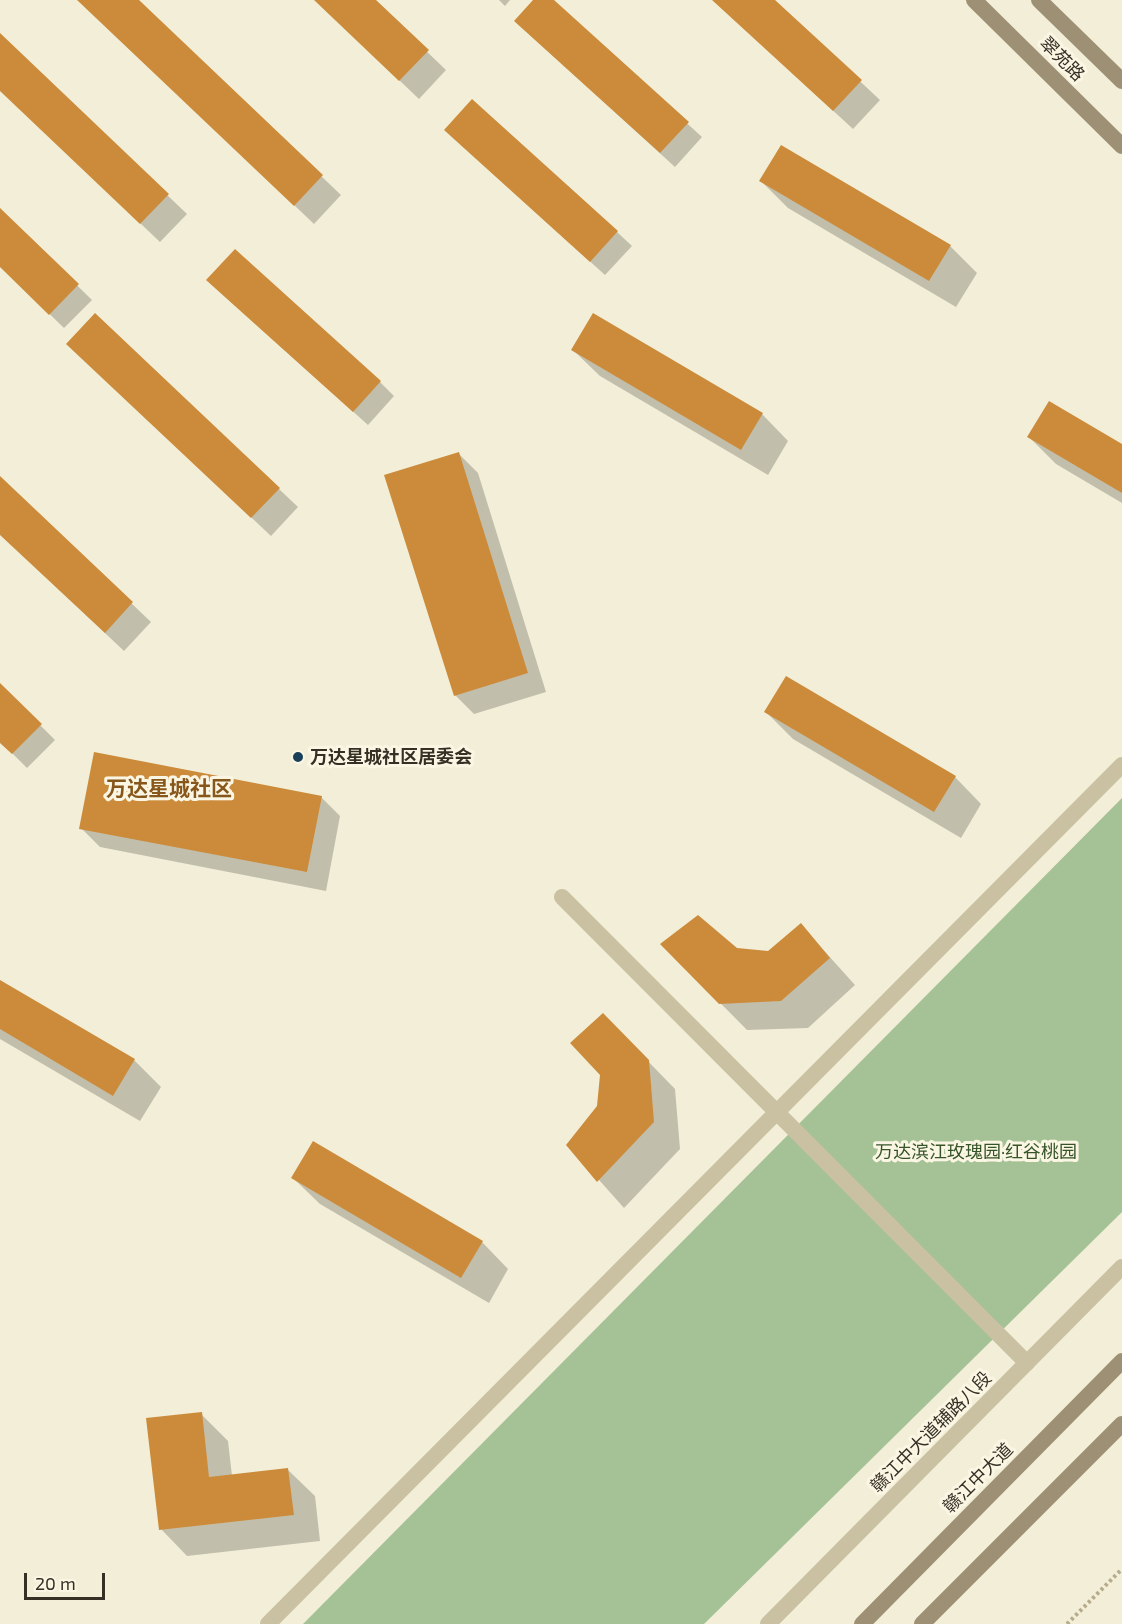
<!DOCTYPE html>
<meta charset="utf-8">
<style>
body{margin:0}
#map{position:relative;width:1122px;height:1624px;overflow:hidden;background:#f2eed7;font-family:"Exo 2",sans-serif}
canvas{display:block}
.scale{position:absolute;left:24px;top:1573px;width:81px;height:27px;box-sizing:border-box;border:3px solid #352f25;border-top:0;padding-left:8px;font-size:18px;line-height:21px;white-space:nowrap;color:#352f25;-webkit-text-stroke:4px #faf6e3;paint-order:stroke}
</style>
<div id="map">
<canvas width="1122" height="1624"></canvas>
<div class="scale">20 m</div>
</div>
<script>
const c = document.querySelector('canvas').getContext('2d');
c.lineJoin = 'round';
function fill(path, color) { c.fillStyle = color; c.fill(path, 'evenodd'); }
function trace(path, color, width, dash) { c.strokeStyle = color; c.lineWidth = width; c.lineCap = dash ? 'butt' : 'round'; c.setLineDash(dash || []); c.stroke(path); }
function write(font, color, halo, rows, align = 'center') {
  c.font = font + ' "Exo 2","Noto Sans SC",sans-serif'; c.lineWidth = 6; c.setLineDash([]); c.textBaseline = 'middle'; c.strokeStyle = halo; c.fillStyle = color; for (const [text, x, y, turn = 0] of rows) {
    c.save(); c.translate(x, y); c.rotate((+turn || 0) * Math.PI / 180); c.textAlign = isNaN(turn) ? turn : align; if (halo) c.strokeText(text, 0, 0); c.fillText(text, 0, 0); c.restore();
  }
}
fill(new Path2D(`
 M1122,798V1212L704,1624H303Z`), '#a5c196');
fill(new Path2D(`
 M79,0H137L341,195L314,224Z
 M315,0H373L446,70L419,99Z
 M499,0H510L505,6Z
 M535,0H552L702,137L675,167L530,35Z
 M713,0H773L880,100L853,129Z
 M0,35L187,214L160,242L0,90Z
 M460,144L617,232L632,246L605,275Z
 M761,181L950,246L977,273L956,307L788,208Z
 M0,210L92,300L64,328L0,266Z
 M222,294L380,382L394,396L368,425Z
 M573,350L762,414L788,441L768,475L600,376Z
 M87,363L279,489L298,507L271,536Z
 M1029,437L1122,445V503L1056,464Z
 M459,454L478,473L546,692L474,714L455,695Z
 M0,478L151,622L124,651L0,534Z
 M0,685L55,740L27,768L0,741Z
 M766,712L955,777L981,804L961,838L793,739Z
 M321,797L340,816L326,891L100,847L81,828Z
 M801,925L855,985L808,1028L747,1030L662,944L768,953Z
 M0,982L134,1060L161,1087L140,1121L0,1039Z
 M603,1015L675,1089L680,1149L624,1208L568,1145L599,1107Z
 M293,1178L482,1242L508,1269L489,1303L320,1204Z
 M201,1414L228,1441L232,1476L288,1470L315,1496L320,1541L187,1556L161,1529Z`), '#0003');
fill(new Path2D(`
 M77,0H139L323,175L294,206Z
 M314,0H376L429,50L399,81Z
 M533,0H554L689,122L660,153L514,21Z
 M712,0H775L862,80L833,111Z
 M0,33L169,194L140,224L0,91Z
 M472,99L618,231L590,262L444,130Z
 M781,145L951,245L929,281L759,181Z
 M0,208L79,284L49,315L0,267Z
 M235,249L381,381L353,412L206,280Z
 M95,313L280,488L251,518L66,344Z
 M593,313L763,413L741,450L571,350Z
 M1049,401L1122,444V493L1027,437Z
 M459,452L528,673L454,696L384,475Z
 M0,476L133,602L105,633L0,535Z
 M786,676L956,776L934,812L764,712Z
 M0,683L42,724L12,754L0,743Z
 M94,752L322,796L307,872L79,829Z
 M698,915L737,948L768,951L801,923L830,958L781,1001L719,1004L660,944Z
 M0,980L135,1059L113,1096L0,1029Z
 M603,1013L649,1060L654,1122L597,1182L566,1145L597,1106L600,1075L570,1043Z
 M313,1141L483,1241L461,1278L291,1178Z
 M202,1412L209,1477L288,1468L294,1515L159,1530L146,1418Z`), '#cc8b3a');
trace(new Path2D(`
 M1067,1624L1122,1569`), '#b6ab8d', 4, [3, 3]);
trace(new Path2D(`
 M562,897L1027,1363
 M268,1624L1122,765`), '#cac1a2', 16);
trace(new Path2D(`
 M768,1624L1122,1267`), '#cac1a2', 16);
trace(new Path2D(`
 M974,0L1122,146
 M1039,0L1122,81
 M862,1624L1122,1361
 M922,1624L1122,1424`), '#9e9074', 16);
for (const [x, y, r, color] of [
 [298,757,6,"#194058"]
]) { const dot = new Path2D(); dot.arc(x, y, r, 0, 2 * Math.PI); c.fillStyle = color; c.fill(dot); trace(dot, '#faf6e3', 2); }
write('18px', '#352f25', '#faf6e3', [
 ["翠苑路",1062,59,45],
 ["赣江中大道辅路八段",931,1432,-45],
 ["赣江中大道",978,1478,-45]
]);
write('bold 18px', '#352f25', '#faf6e3', [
 ["万达星城社区居委会",310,757]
], 'left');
write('18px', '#365428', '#faf6e3', [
 ["万达滨江玫瑰园·红谷桃园",976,1152]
]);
write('bold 21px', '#87561a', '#faf6e3', [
 ["万达星城社区",169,789]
]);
</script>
